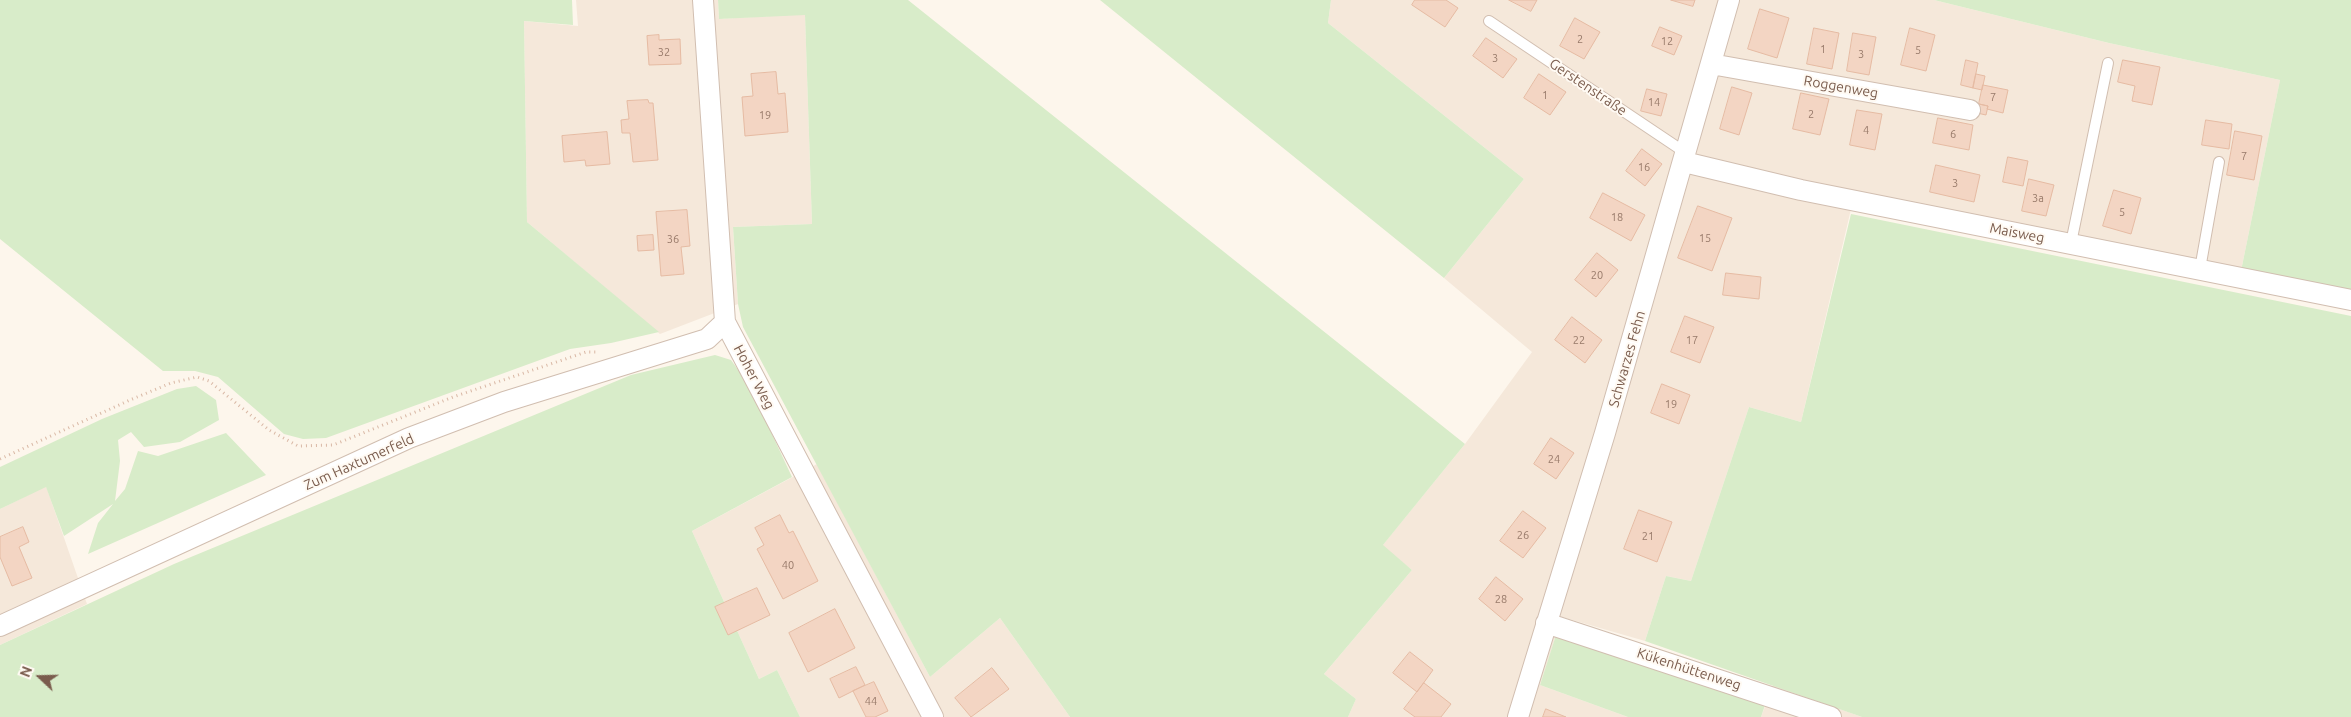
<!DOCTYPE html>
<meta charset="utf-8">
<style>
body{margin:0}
#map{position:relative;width:2351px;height:717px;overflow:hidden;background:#fdf6ec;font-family:Ubuntu,sans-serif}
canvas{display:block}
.north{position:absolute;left:15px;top:652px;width:50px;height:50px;-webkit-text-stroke:4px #fffaf3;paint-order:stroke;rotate:291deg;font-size:14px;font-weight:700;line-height:20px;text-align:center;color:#7a5c4d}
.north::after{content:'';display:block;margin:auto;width:18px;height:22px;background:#7a5c4d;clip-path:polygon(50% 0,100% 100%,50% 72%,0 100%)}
</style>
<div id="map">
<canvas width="2351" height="717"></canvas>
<div class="north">N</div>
</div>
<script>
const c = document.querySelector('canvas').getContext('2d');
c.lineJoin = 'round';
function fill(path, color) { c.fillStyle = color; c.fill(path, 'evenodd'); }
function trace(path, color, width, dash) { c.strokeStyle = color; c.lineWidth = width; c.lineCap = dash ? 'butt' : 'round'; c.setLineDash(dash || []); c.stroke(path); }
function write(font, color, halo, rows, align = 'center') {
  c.font = font + ' Ubuntu,sans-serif'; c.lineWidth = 4; c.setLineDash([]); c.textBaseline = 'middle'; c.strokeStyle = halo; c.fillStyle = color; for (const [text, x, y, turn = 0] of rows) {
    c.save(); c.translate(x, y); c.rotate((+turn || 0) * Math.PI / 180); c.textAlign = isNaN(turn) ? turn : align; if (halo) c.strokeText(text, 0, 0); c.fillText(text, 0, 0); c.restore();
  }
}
fill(new Path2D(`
 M576,0H718L719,19L805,14L812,224L733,227L738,304L660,334L527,222L524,21L578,26Z
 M1331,0H1934L2109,43L2280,80L2241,271L1855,192L1801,422L1749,407L1691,581L1666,576L1645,641L1562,617L1540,685L1628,717H1348L1356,699L1324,674L1412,570L1382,546L1465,444L1532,352L1444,278L1524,179L1328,23Z
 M817,464L930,677L1000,618L1070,717H800L777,670L759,679L692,531Z
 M46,486L87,604L0,645V509Z
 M1773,685L1862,717H1761Z`), '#f5e8da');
fill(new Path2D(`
 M0,0H572L573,25L524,21L527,222L659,332L611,343L570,349L326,438L303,439L284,434L218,377L195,371H163L0,239Z
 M718,0H908L1465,444L1383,545L1412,570L1324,674L1356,699L1348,717H1070L1000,618L930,677L743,327L738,304L733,227L812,224L805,15L719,19Z
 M1100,0H1331L1328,23L1524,179L1444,278Z
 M1934,0H2351V291L2241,271L2280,80L2109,43Z
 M1851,214L2351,316V717H1862L1645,641L1666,576L1691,581L1749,407L1801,422Z
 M715,355L731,360L749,385L792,477L692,531L759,679L777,670L800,717H0V645L174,564L631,375Z
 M196,386L216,400L219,420L180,442L144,447L131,432L118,440L120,461L115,501L125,489L138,451L158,456L226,433L266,475L88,554L98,523L113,504L64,536L46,487L0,509V467L102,419L177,389Z
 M1556,635L1766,702L1761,717H1628L1540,685Z`), '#d8ecc9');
const building = new Path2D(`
 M1415,0H1446L1458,8L1445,27L1412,5Z
 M1509,0H1537L1531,11Z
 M1671,0H1695L1693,6Z
 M1760,9L1789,18L1777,58L1748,49Z
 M1575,18L1600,32L1584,59L1560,46Z
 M1660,27L1682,36L1674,55L1652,46Z
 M1814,28L1839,33L1832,69L1807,64Z
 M1910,28L1935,35L1926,71L1901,65Z
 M1853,33L1876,37L1869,75L1847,71Z
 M659,35V40L680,39L681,64L649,65L647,36Z
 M1486,38L1517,59L1503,78L1473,56Z
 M1966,60L1978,63L1973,88L1961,85Z
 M2123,60L2160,67L2152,105L2132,101L2135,86L2118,82Z
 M776,72L778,94L785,93L788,132L745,136L742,97L753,96L751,74Z
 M1539,74L1566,92L1550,115L1524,98Z
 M1976,74L1985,76L1982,90L1973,88Z
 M1983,85L2008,90L2003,113L1987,109L1988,106L1979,104Z
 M1732,87L1752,93L1739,135L1720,129Z
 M1647,89L1667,94L1661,116L1641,111Z
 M1801,93L1829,99L1820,135L1793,129Z
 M648,100L649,103H653L658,160L633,162L630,133H622L621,120L629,119L627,101Z
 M1979,104L1988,106L1986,115L1977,113Z
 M1857,110L1882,114L1875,150L1850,145Z
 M1938,118L1973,125L1969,150L1933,143Z
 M2206,120L2232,124L2229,149L2202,145Z
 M2235,131L2262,136L2254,180L2227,175Z
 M607,132L610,164L586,166L585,160L564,162L562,136Z
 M1642,149L1662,164L1645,186L1626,171Z
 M2008,157L2028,161L2023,186L2003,182Z
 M1936,165L1980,175L1974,202L1930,192Z
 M2029,179L2054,185L2046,216L2022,211Z
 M2114,190L2141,198L2131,234L2103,226Z
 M1603,193L1645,215L1631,241L1590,218Z
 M1698,206L1732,218L1712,271L1678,258Z
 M687,210L690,246L681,247L684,274L661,276L656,212Z
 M653,235L654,250L638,251L637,236Z
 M1597,253L1618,270L1596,297L1575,280Z
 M1726,273L1761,277L1759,299L1723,295Z
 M1685,316L1714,327L1700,363L1671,352Z
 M1572,317L1602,340L1585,363L1555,340Z
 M1662,384L1690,395L1679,424L1651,413Z
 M1551,438L1574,453L1556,479L1534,464Z
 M1639,510L1672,522L1657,562L1624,549Z
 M1523,511L1546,528L1523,558L1500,541Z
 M780,515L789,533L793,531L818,581L783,599L757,549L764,545L755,528Z
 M23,527L29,542L19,547L32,578L12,586L0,557V537Z
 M1496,577L1523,599L1505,621L1479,599Z
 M757,588L770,615L728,635L715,607Z
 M835,609L855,648L808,672L789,633Z
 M1410,652L1433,670L1417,692L1393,673Z
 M856,667L865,685L839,698L830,679Z
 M992,668L1009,689L971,717L955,698Z
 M874,682L888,711L875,717H866L853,691Z
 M1424,683L1451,704L1441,717H1415L1404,709Z
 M1546,709L1566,717H1543Z`);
fill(building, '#f3d5c3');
trace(building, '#e6bba3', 1);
const lane = new Path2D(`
 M1489,21L1686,153
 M2071,243L2108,63
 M2200,269L2219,162`);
const street = new Path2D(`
 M703,0L725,322L933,717
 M1711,64L1970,110
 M1684,162L1801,190L2351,300
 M1546,623L1831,717
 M0,626L409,438L504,402L707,339L725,322
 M1518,717L1605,433L1729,0`);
trace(lane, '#d1beb0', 12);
trace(street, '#d1beb0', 22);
trace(new Path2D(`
 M0,459L130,400L171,383L197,377L209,381L269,430L298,446L333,445L453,397L586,352H598`), '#d9b8a5', 3, [1, 4]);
trace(lane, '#fff', 10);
trace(street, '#fff', 20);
write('11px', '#987a6a', null, [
 ["2",1580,39],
 ["12",1667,41],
 ["1",1823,49],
 ["5",1918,50],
 ["32",664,52],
 ["3",1861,54],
 ["3",1495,58],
 ["1",1545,95],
 ["7",1993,97],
 ["14",1654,102],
 ["2",1811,114],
 ["19",765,115],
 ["4",1866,130],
 ["6",1953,134],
 ["7",2244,156],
 ["16",1644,167],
 ["3",1955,183],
 ["3a",2038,198],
 ["5",2122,212],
 ["18",1617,217],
 ["15",1705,238],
 ["36",673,239],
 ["20",1597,275],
 ["22",1579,340],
 ["17",1692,340],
 ["19",1671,404],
 ["24",1554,459],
 ["26",1523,535],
 ["21",1648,536],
 ["40",788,565],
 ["28",1501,599],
 ["44",871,701]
]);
write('14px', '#7a5c4d', '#fffaf3', [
 ["Gerstenstraße",1588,87,34],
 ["Roggenweg",1841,87,10],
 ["Maisweg",2017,233,11],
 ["Schwarzes Fehn",1627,359,-74],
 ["Hoher Weg",754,377,62],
 ["Zum Haxtumerfeld",359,462,-24],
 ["Kükenhüttenweg",1689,669,18]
]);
</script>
